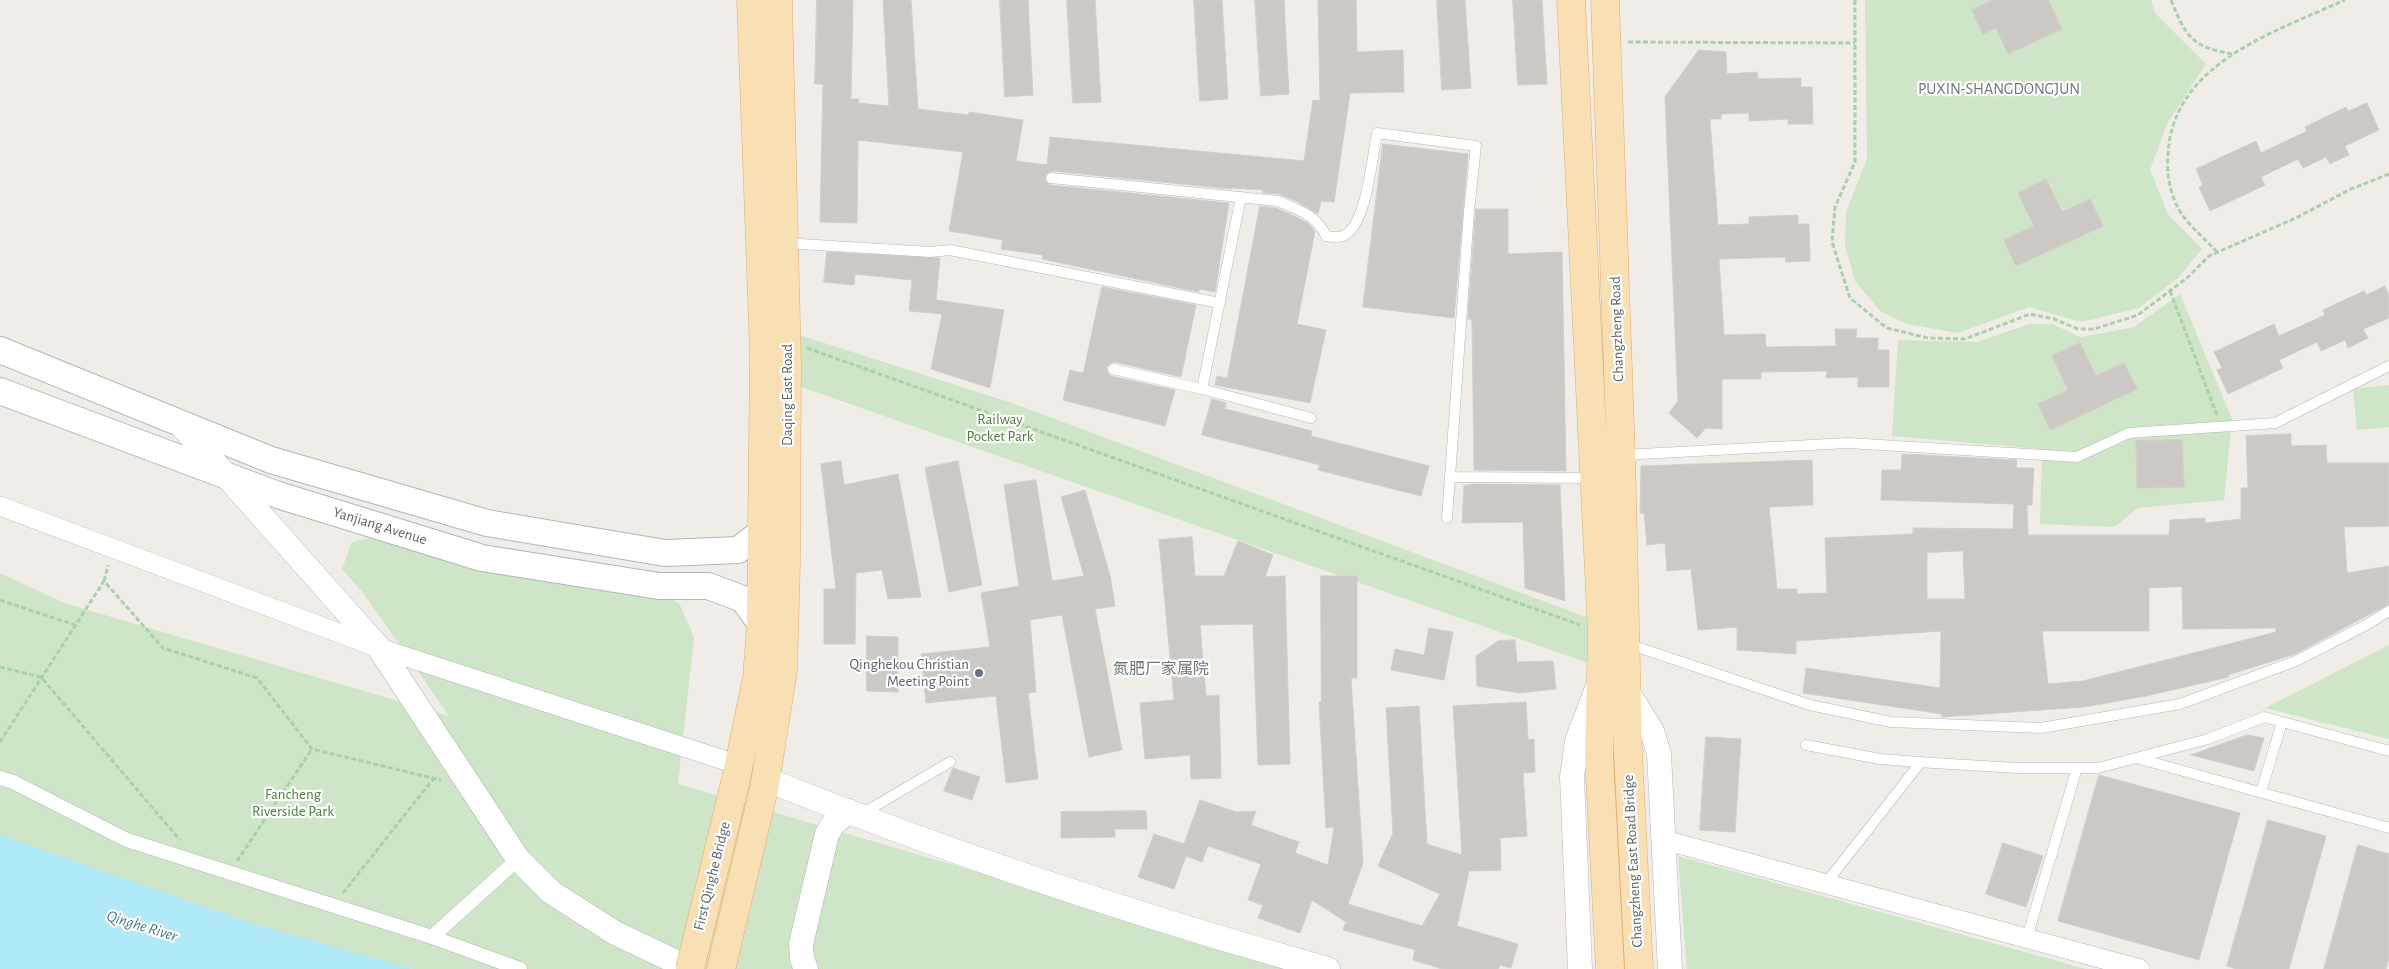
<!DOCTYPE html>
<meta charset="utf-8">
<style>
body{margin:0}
canvas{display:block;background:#f0ede8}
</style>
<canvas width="2389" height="969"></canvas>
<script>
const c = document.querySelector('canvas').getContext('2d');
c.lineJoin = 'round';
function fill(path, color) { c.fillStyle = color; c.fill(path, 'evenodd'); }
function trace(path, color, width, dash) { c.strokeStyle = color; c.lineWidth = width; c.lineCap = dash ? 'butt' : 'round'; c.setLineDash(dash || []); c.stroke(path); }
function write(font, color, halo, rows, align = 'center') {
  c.font = font + ' "Alegreya Sans","Noto Sans SC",sans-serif'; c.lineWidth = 4.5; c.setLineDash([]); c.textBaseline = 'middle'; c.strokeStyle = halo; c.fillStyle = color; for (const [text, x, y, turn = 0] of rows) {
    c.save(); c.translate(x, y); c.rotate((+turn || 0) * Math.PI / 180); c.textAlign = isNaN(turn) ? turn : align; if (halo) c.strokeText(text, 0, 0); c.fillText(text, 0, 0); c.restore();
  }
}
fill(new Path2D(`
 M1865,0H2151L2155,13L2206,64L2168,122L2150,170L2168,214L2202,249L2179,277L2139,308L2081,322L2029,307L1958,333L1907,324L1880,311L1855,281L1845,246L1846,212L1867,159Z
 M2180,294L2232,419L2224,500L2138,508L2114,527L2040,524L2042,449L1892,436L1898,340L1977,342L2029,324H2052L2081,337L2134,327Z
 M793,333L1012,403L1589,618L1588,663L793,384Z
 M2389,385V427L2357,430L2353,389Z
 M387,534L645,587L679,603L694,637L678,784L1308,969H412L250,923L0,835V573L64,603L449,716L364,594L342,569L352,542Z
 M2389,645V739L2265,708Z
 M1678,856L2086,969H1687Z`), '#cee5c7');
fill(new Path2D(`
 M0,835L250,923L412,969H0Z`), '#b0e9f8');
const building = new Path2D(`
 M817,0H853L851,99H859L858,103L889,106L883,0H911L918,109L969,115V112L1023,120L1016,161L1047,165L1050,137L1304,161L1313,100L1320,101L1318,0H1356L1357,52L1403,50L1404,92L1350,93L1334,202L1321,201L1318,214L1296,201L1279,194L1263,193V190L1232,188L1231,189L1052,171L1046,174L1045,180L1050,185L1229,203L1215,292L1199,289V292L1042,259L1043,255L1001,249L1003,240L949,231L963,152L858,140L857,223L820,222L823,84H815Z
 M1000,0H1028L1033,95L1005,97Z
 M1067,0H1095L1101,102L1073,103Z
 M1194,0H1222L1228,99L1200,101Z
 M1255,0H1284L1289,94L1261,96Z
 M1437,0H1465L1471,88L1442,90Z
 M1513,0H1542L1547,84L1518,85Z
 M1993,0H2048L2062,29L2008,54L1996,28L1983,34L1972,10Z
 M1699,50L1726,52L1727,74L1757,72L1758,79L1801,78V87H1812L1813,124H1788V119L1749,121V113L1721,114V119H1710L1718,225L1749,224V217L1798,215V224H1809L1810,261L1786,262L1785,257L1719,259L1724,335L1765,334L1766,347L1836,346L1835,329H1857L1856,338H1878V350H1889V387H1858V377L1826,378L1827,371L1761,372V379H1722V429L1706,428L1697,438L1669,413L1678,401L1665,97Z
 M2367,103L2379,130L2345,146L2349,155L2330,164L2326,157L2303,168L2298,159L2261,177L2265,185L2210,211L2199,187L2203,185L2196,169L2256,141L2261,153L2307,131L2305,127L2346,107L2348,111Z
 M1383,144L1468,154L1454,318L1363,307Z
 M2046,179L2062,212L2090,199L2103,226L2016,266L2004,240L2034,226L2018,193Z
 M1260,206L1276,208L1290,214L1308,223L1315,231L1297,324L1326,330L1310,403L1215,385L1217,376L1227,378Z
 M1476,209H1508V254L1562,252L1566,471L1474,470L1472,320L1468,319Z
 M827,252L940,258L936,300L1004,310L990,388L931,369L942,314L909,311L912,280L855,274L854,285L824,282Z
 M2385,286L2389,295V318L2363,329L2368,338L2348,348L2345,340L2321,351L2317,342L2279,360L2283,368L2228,394L2217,370L2222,368L2214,352L2274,324L2279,336L2325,315L2323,310L2364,291L2366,295Z
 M1102,287L1196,305L1181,377L1115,362L1111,363L1106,367L1107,371L1111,376L1175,390L1165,426L1063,400L1070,370L1083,373Z
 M2080,343L2096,376L2124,363L2137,389L2050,430L2038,404L2068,390L2052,356Z
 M1212,399L1226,403L1225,409L1312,431L1311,436L1429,466L1421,496L1318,470L1320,465L1202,435Z
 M2291,434V446L2326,445L2327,463H2389V526L2344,527L2347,573L2389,566V604L2295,654L2228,675L2229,677L2146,696L2084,707L1942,717V714L1803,693L1806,668L1940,688L1941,631L1796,641V654L1737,650V627L1698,630L1691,569L1667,571L1665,543L1647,545L1644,513H1640L1641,466L1812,460L1813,505L1769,507L1777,589H1797V594L1827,593L1825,538L1913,534V528L2013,529L2014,504L1881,500L1882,470H1901L1902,454L2017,460L2016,468H2034L2032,505H2027L2028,535H2169L2170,520L2205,518V523L2241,519V488H2248L2246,436ZM1963,551L1965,599H1927V553ZM2182,587L2183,629L2276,628V632L2083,681L2048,684L2042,631H2149V588Z
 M2182,440L2184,487L2137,488L2136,441Z
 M841,461L844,485L898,474L921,597L888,599L882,570L856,573L855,644H824V589H836L821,464Z
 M958,461L982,585L949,592L925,468Z
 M1036,480L1052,581L1084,576L1061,497L1085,490L1110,575L1115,606L1095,609L1122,750L1089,757L1062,615L1030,620L1036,692L1028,693L1038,779L1006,783L996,696L926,703L921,654L990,647L981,593L1019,586L1004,485Z
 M1474,484L1560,485L1565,601L1525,588L1523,522L1462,523L1464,486Z
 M1192,537L1195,576H1224L1238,541L1273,555L1265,577L1285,576L1290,764L1258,765L1253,624L1200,625L1206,696L1219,695L1221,778L1191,779L1190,755L1145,759L1140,703L1174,700L1159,540Z
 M1321,576H1357V678H1351L1363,863L1348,904L1422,926L1440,894L1378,866L1393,833L1386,708L1419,706L1427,844L1462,855L1453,706L1526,702L1528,740L1534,739L1535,772L1523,773L1527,836L1500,838L1501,870L1469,871L1457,926L1518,944L1511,968L1500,965L1498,969H1442L1413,960L1415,950L1343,930L1346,922L1312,900L1300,933L1258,918L1263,905L1248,900L1261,864L1208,846L1202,862L1186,856L1174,889L1138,877L1154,834L1184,844L1200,800L1236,812L1256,811L1251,825L1299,842L1295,853L1328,865L1334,827L1326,828L1319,702H1321Z
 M1429,628L1453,632L1444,680L1391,670L1395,649L1424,655Z
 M867,636L898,637V692L867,691Z
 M1515,640L1517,662L1553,661L1556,689L1519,693L1477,686L1476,656L1498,641Z
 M2247,735L2264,738L2254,771L2191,755Z
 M1706,737L1741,739L1735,832L1700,830Z
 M953,768L980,777L972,800L944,791Z
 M2099,775L2240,813L2199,960L2058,921Z
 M1146,811L1147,829H1115V837L1061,838V812Z
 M2268,820L2326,836L2289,969H2236L2227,966Z
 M2003,843L2043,856L2026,907L1986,894Z
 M2358,845L2389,854V958L2386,969H2324Z`);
fill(building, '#ccc8c5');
trace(building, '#d4cdc7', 1);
const service = new Path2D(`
 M1051,178L1278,201C1298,210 1317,215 1326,236C1332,237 1340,238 1345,235C1367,223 1372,157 1377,133L1476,146L1469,211L1450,477
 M784,243L931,252L950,250L1220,303
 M1113,369L1202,389L1311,418
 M1202,389L1241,197
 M1622,455L1848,443L2077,457L2129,433L2275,423L2389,366
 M1447,518L1450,477L1594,478
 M1628,644L1810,705L1891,722L2041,728L2180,704L2296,661L2366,625L2389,611
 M1806,745L1880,759L1933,763L2018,768H2098L2208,739L2264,717L2389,751
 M2140,759L2389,828
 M2261,792L2282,722
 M860,815L950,762
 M1826,883L1921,762
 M2027,938L2077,768`);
const pedestrian = new Path2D(`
 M0,778L13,782L127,840L432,937L518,859
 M432,937L520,969`);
const minor = new Path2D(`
 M0,506L379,648L739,765
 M1664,840L2140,969`);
const tertiary = new Path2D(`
 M181,425L379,648L518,859L551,892L615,933L691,969
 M1627,691L1652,731L1659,754L1670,969
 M765,779C949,853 1138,916 1328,969
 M806,969L802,959L801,944L827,834L833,824L849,811
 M1580,969L1572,777L1577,741L1598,686`);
const secondary = new Path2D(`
 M0,350L271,460L487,523L665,553L738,550L763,531
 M0,391L278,495L482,558L659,586H708L743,599L761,624`);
const primary = new Path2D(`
 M1571,0L1602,633L1599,755L1610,969
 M1605,0L1621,455L1628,753L1639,969
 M735,783L757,678L761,624L764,352L751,0
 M721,969L764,789L783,671L786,565L787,362L778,0`);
trace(service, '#b3b6b9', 11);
trace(pedestrian, '#b3b6b9', 15);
trace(minor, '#b3b6b9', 20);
trace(tertiary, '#b3b6b9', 25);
trace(secondary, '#b2b6b9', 28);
trace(primary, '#e7a96b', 29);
trace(new Path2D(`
 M1855,0V162L1835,207L1832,242L1850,298L1887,328L1928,338L1965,339L2030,314L2054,319L2078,329H2094L2138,315L2188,277L2209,256L2296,218L2351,189L2389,174
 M2171,0C2186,37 2192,47 2232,54
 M1628,42L1855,43
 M2217,252C2206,240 2193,229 2183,216C2171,199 2166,176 2168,155C2172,63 2275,32 2345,0
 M2170,291L2217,415
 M807,348L1580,625
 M104,581L108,565
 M0,600L75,625
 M0,667L41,677L180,840
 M0,742L104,581L163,648L257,678L312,749L441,780
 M237,861L312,749
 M343,893L434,778`), '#a8d1aa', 3, [5, 2.5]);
trace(service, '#fff', 10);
trace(pedestrian, '#fff', 14);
trace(minor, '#fff', 19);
trace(tertiary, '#fff', 24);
trace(secondary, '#fff', 26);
trace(primary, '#f9dfb4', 28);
const primaryBridge = new Path2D(`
 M690,969L735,783`);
trace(primaryBridge, '#e7a96b', 29, []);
trace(primaryBridge, '#f9dfb4', 28);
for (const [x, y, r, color] of [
 [979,673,5,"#6b7280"]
]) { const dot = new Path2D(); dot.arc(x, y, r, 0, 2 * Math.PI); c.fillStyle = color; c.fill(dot); trace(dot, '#fff', 2); }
write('15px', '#5f6467', '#fff', [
 ["Changzheng Road",1617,329,-92],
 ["Daqing East Road",787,395,-90],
 ["Yanjiang Avenue",380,526,17],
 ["Changzheng East Road Bridge",1633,861,-93],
 ["First Qinghe Bridge",712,876,-76]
]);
write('15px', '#48813c', '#fff', [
 ["Railway",1000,419],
 ["Pocket Park",1000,436],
 ["Fancheng",293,794],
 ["Riverside Park",293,811]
]);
write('15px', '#5b616d', '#fff', [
 ["Qinghekou Christian",969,664],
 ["Meeting Point",969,681]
], 'right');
write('16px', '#707679', '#fff', [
 ["PUXIN-SHANGDONGJUN",1999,89],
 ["氮肥厂家属院",1161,669]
]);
write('italic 16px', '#427a90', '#fff', [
 ["Qinghe River",142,926,17]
]);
</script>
